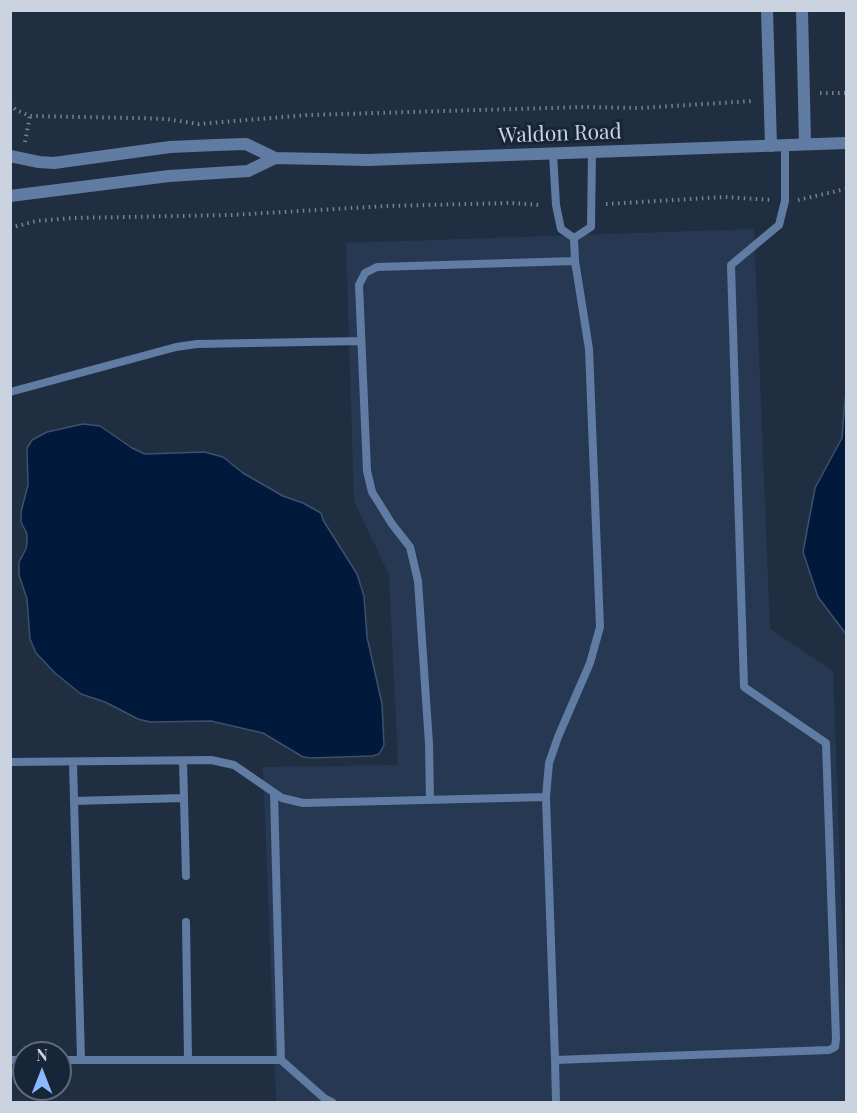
<!DOCTYPE html>
<style>
body{margin:0}
#map{position:relative;width:857px;height:1113px;overflow:hidden;background:#202e42;font-family:"Playfair Display",serif}
canvas{display:block}
.frame{position:absolute;inset:0;border:12px solid #cad3df;pointer-events:none}
.north{position:absolute;left:12px;top:1041px;width:60px;height:60px;box-sizing:border-box;background:#172538;border:2px solid #5f6b7b;border-radius:50%;rotate:0deg;font-size:16px;font-weight:700;line-height:24px;text-align:center;color:#cad3df}
.north::after{content:'';display:block;margin:auto;width:21px;height:27px;background:#8abafc;clip-path:polygon(50% 0,100% 100%,50% 72%,0 100%)}
</style>
<div id="map">
<canvas width="857" height="1113"></canvas>
<div class="frame"></div>
<div class="north">N</div>
</div>
<script>
const c = document.querySelector('canvas').getContext('2d');
c.lineJoin = 'round';
function fill(path, color) { c.fillStyle = color; c.fill(path, 'evenodd'); }
function trace(path, color, width, dash) { c.strokeStyle = color; c.lineWidth = width; c.lineCap = dash ? 'butt' : 'round'; c.setLineDash(dash || []); c.stroke(path); }
function write(font, color, halo, rows, align = 'center') {
  c.font = font + ' "Playfair Display",serif'; c.lineWidth = 6; c.setLineDash([]); c.textBaseline = 'middle'; c.strokeStyle = halo; c.fillStyle = color; for (const [text, x, y, turn = 0] of rows) {
    c.save(); c.translate(x, y); c.rotate((+turn || 0) * Math.PI / 180); c.textAlign = isNaN(turn) ? turn : align; if (halo) c.strokeText(text, 0, 0); c.fillText(text, 0, 0); c.restore();
  }
}
fill(new Path2D(`
 M754,229L770,629L833,671L846,1036V1102H276L263,767L398,765L389,575L354,501L346,243Z`), '#273952');
const water = new Path2D(`
 M845,399H846V634L818,597L803,552L815,488L842,438Z
 M83,424L100,426L132,448L145,454L204,452L223,457L243,473L283,496L303,503L321,513L323,520L357,574L364,596L367,637L382,704L384,745L379,754L372,756L311,758L303,757L263,733L254,731L211,721L150,722L138,719L105,702L81,694L55,673L36,653L30,639L27,599L19,575V562L26,549L27,543V534L21,522V512L28,485L27,448L32,440L47,432Z`);
fill(water, '#01193b');
trace(water, '#3d516c', 1.5);
trace(new Path2D(`
 M820,93H846
 M10,104L16,110L30,116L134,118L167,119L198,124L308,115L583,107L640,108L753,101
 M25,142L30,116
 M798,200L846,189
 M606,204L724,197L772,200
 M10,228L36,221L73,218L231,215L387,206L511,203L542,205`), '#778292', 4, [1.5, 4.5]);
trace(new Path2D(`
 M553,154L556,205L561,229L574,238L591,227L592,153
 M10,392L176,347L197,344L361,341
 M183,761L186,876
 M10,762L211,760L234,765L282,798L303,803L546,797L549,763L558,737L590,663L600,627L589,349L575,261L574,238
 M73,762L81,1060
 M274,793L281,1060
 M546,797L555,1060L829,1050L835,1047L836,1039L826,743L744,687L731,265L779,225L785,201V145
 M430,799L429,744L418,581L410,547L392,524L372,492L367,471L359,285L365,273L377,267L575,261
 M74,801L184,798
 M186,922L188,1060
 M10,1060H24
 M60,1060H281L324,1098L332,1102
 M555,1060L556,1102`), '#607ca3', 8);
trace(new Path2D(`
 M767,10L771,146
 M802,10L805,144`), '#607ca3', 12);
trace(new Path2D(`
 M10,156L39,162L54,163L170,147L215,145L246,144L275,158L368,160L846,143
 M10,196L169,176L248,171L275,158`), '#607ca3', 12);
write('21px', '#cad3df', '#172538', [
 ["Waldon Road",560,134,-2]
]);
</script>
